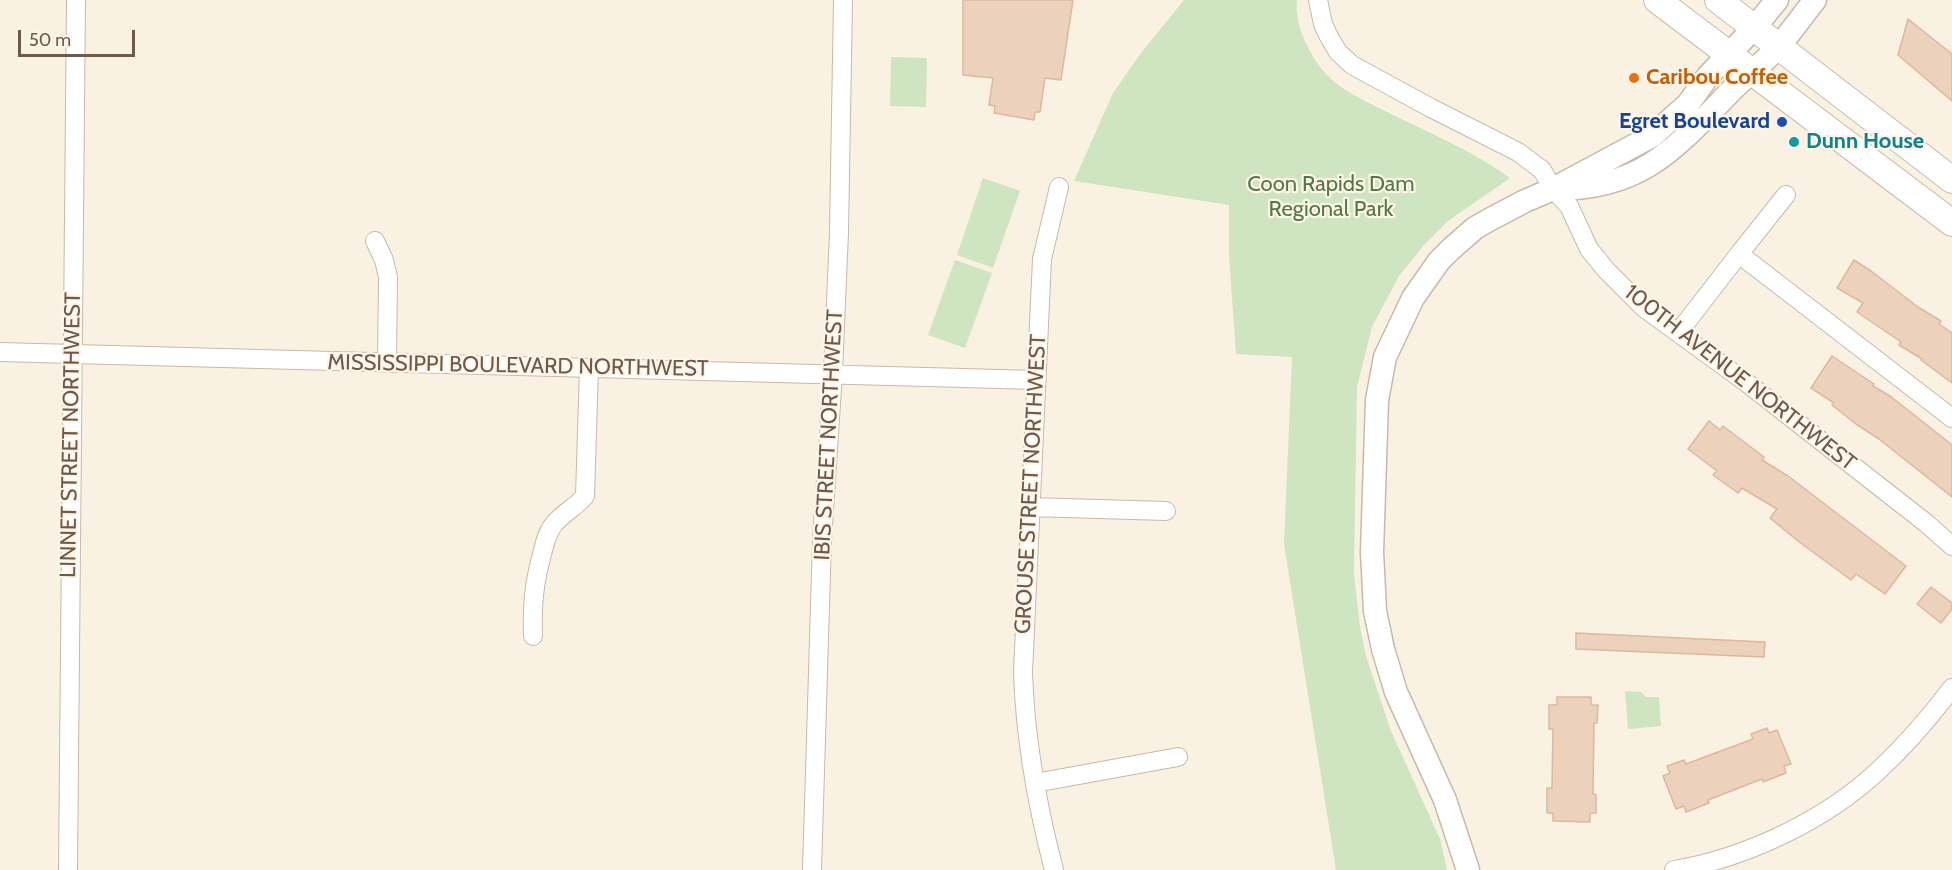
<!DOCTYPE html>
<style>
body{margin:0}
#map{position:relative;width:1952px;height:870px;overflow:hidden;background:#f9f1e2;font-family:Cabin,sans-serif}
canvas{display:block}
.scale{position:absolute;left:18px;top:30px;width:117px;height:27px;box-sizing:border-box;border:3px solid #6e594b;border-top:0;padding-left:8px;font-size:18px;line-height:21px;white-space:nowrap;color:#6e594b;-webkit-text-stroke:4px #fdf5e7;paint-order:stroke}
</style>
<div id="map">
<canvas width="1952" height="870"></canvas>
<div class="scale">50 m</div>
</div>
<script>
const c = document.querySelector('canvas').getContext('2d');
c.lineJoin = 'round';
function fill(path, color) { c.fillStyle = color; c.fill(path, 'evenodd'); }
function trace(path, color, width, dash) { c.strokeStyle = color; c.lineWidth = width; c.lineCap = dash ? 'butt' : 'round'; c.setLineDash(dash || []); c.stroke(path); }
function write(font, color, halo, rows, align = 'center') {
  c.font = font + ' Cabin,sans-serif'; c.lineWidth = 4.5; c.setLineDash([]); c.textBaseline = 'middle'; c.strokeStyle = halo; c.fillStyle = color; for (const [text, x, y, turn = 0] of rows) {
    c.save(); c.translate(x, y); c.rotate((+turn || 0) * Math.PI / 180); c.textAlign = isNaN(turn) ? turn : align; if (halo) c.strokeText(text, 0, 0); c.fillText(text, 0, 0); c.restore();
  }
}
fill(new Path2D(`
 M1184,0H1297C1294,25 1310,57 1327,75C1342,91 1366,101 1385,111C1427,132 1472,150 1510,178L1448,221L1424,245L1399,276L1372,327L1357,387L1354,573L1360,627L1366,656L1391,731L1440,839L1447,870H1336L1284,544L1292,357L1236,354L1229,255V205L1074,181L1113,93L1141,53Z
 M891,57L927,58L926,107L890,106Z
 M983,178L1020,191L993,268L957,255Z
 M955,260L992,273L965,348L928,335Z
 M1625,691L1641,692L1646,697H1659L1661,726L1628,729Z`), '#cfe5c2');
const building = new Path2D(`
 M963,0H1073L1061,80L1045,78L1040,112H1035L1034,120L994,113L995,106L989,105L993,78L963,75Z
 M1908,19L1952,54V101L1898,55Z
 M1854,260L1871,271L1918,307L1941,321L1939,324L1952,333V383L1921,360L1922,359L1899,345L1901,342L1857,312L1863,303L1837,288Z
 M1832,356L1874,384L1873,386L1890,396L1952,445V497L1879,439L1856,424L1832,405L1834,403L1811,388Z
 M1709,421L1720,430L1723,426L1764,457L1762,460L1788,476L1906,566L1885,594L1856,574L1851,580L1798,541L1770,518L1777,509L1742,488L1738,493L1713,475L1717,471L1688,449Z
 M1931,587L1952,603V609L1941,623L1917,604Z
 M1576,633L1765,642L1764,657L1576,649Z
 M1557,697H1591V705H1598L1597,723H1594L1593,794L1596,795V813H1590V822L1553,821V813H1547V788H1552L1553,729H1549V705H1557Z
 M1767,728L1769,733L1777,730L1791,764L1784,766L1786,773L1763,782L1762,779L1708,800L1709,803L1686,812L1684,806L1676,809L1663,776L1670,773L1667,766L1684,760L1686,764L1753,739L1751,734Z`);
fill(building, '#ecd1bc');
trace(building, '#ddb89e', 1.5);
const minor = new Path2D(`
 M1318,0L1323,24L1328,35L1338,52L1352,65L1431,108L1518,152L1542,170L1553,189L1569,206L1589,249L1606,270L1644,308L1747,383L1926,523L1952,546
 M1786,195L1739,254L1952,418
 M375,241L384,260L388,277L387,363
 M1678,333L1739,254
 M0,352L1037,380
 M1031,507L1166,511
 M533,636C532,604 534,584 542,554C545,543 547,532 554,524C563,513 576,507 585,496L589,368
 M1035,783L1178,757
 M68,870L76,0
 M812,870L822,540L833,373L839,232L843,0
 M1054,870C1037,805 1025,739 1023,672L1042,259L1059,187
 M1674,870C1746,858 1826,820 1879,770C1906,745 1930,717 1952,688`);
const tertiary = new Path2D(`
 M1555,189C1640,189 1673,151 1728,94C1744,77 1763,64 1778,47C1791,32 1803,15 1815,0
 M1468,870L1445,800L1396,692L1383,649L1375,611L1372,552L1377,400L1385,357L1413,298L1439,261L1451,249L1475,228L1489,220L1525,201L1553,189L1652,136L1688,104L1708,76L1754,28L1777,0`);
const secondary = new Path2D(`
 M1657,0L1952,223
 M1718,0L1952,180`);
trace(minor, '#c9b9aa', 20);
trace(tertiary, '#c9b9aa', 25);
trace(secondary, '#cebbaa', 28);
trace(minor, '#fff', 18);
trace(tertiary, '#fff', 22);
trace(secondary, '#fff', 26);
for (const [x, y, r, color] of [
 [1634,78,6,"#e8710a"],
 [1782,122,6,"#1a4fb4"],
 [1794,142,6,"#0f9aa8"]
]) { const dot = new Path2D(); dot.arc(x, y, r, 0, 2 * Math.PI); c.fillStyle = color; c.fill(dot); trace(dot, '#fdf5e7', 2); }
write('bold 22px', '#c56008', '#fdf5e7', [
 ["Caribou Coffee",1646,78]
], 'left');
write('bold 22px', '#164399', '#fdf5e7', [
 ["Egret Boulevard",1770,122]
], 'right');
write('bold 22px', '#0d838f', '#fdf5e7', [
 ["Dunn House",1806,142]
], 'left');
write('22px', '#547947', '#fdf5e7', [
 ["Coon Rapids Dam",1331,185],
 ["Regional Park",1331,210]
]);
write('22px', '#6e594b', '#fdf5e7', [
 ["MISSISSIPPI BOULEVARD NORTHWEST",518,366,1],
 ["100TH AVENUE NORTHWEST",1740,378,38],
 ["LINNET STREET NORTHWEST",71,435,-89],
 ["IBIS STREET NORTHWEST",829,435,-87],
 ["GROUSE STREET NORTHWEST",1031,484,-87]
]);
</script>
